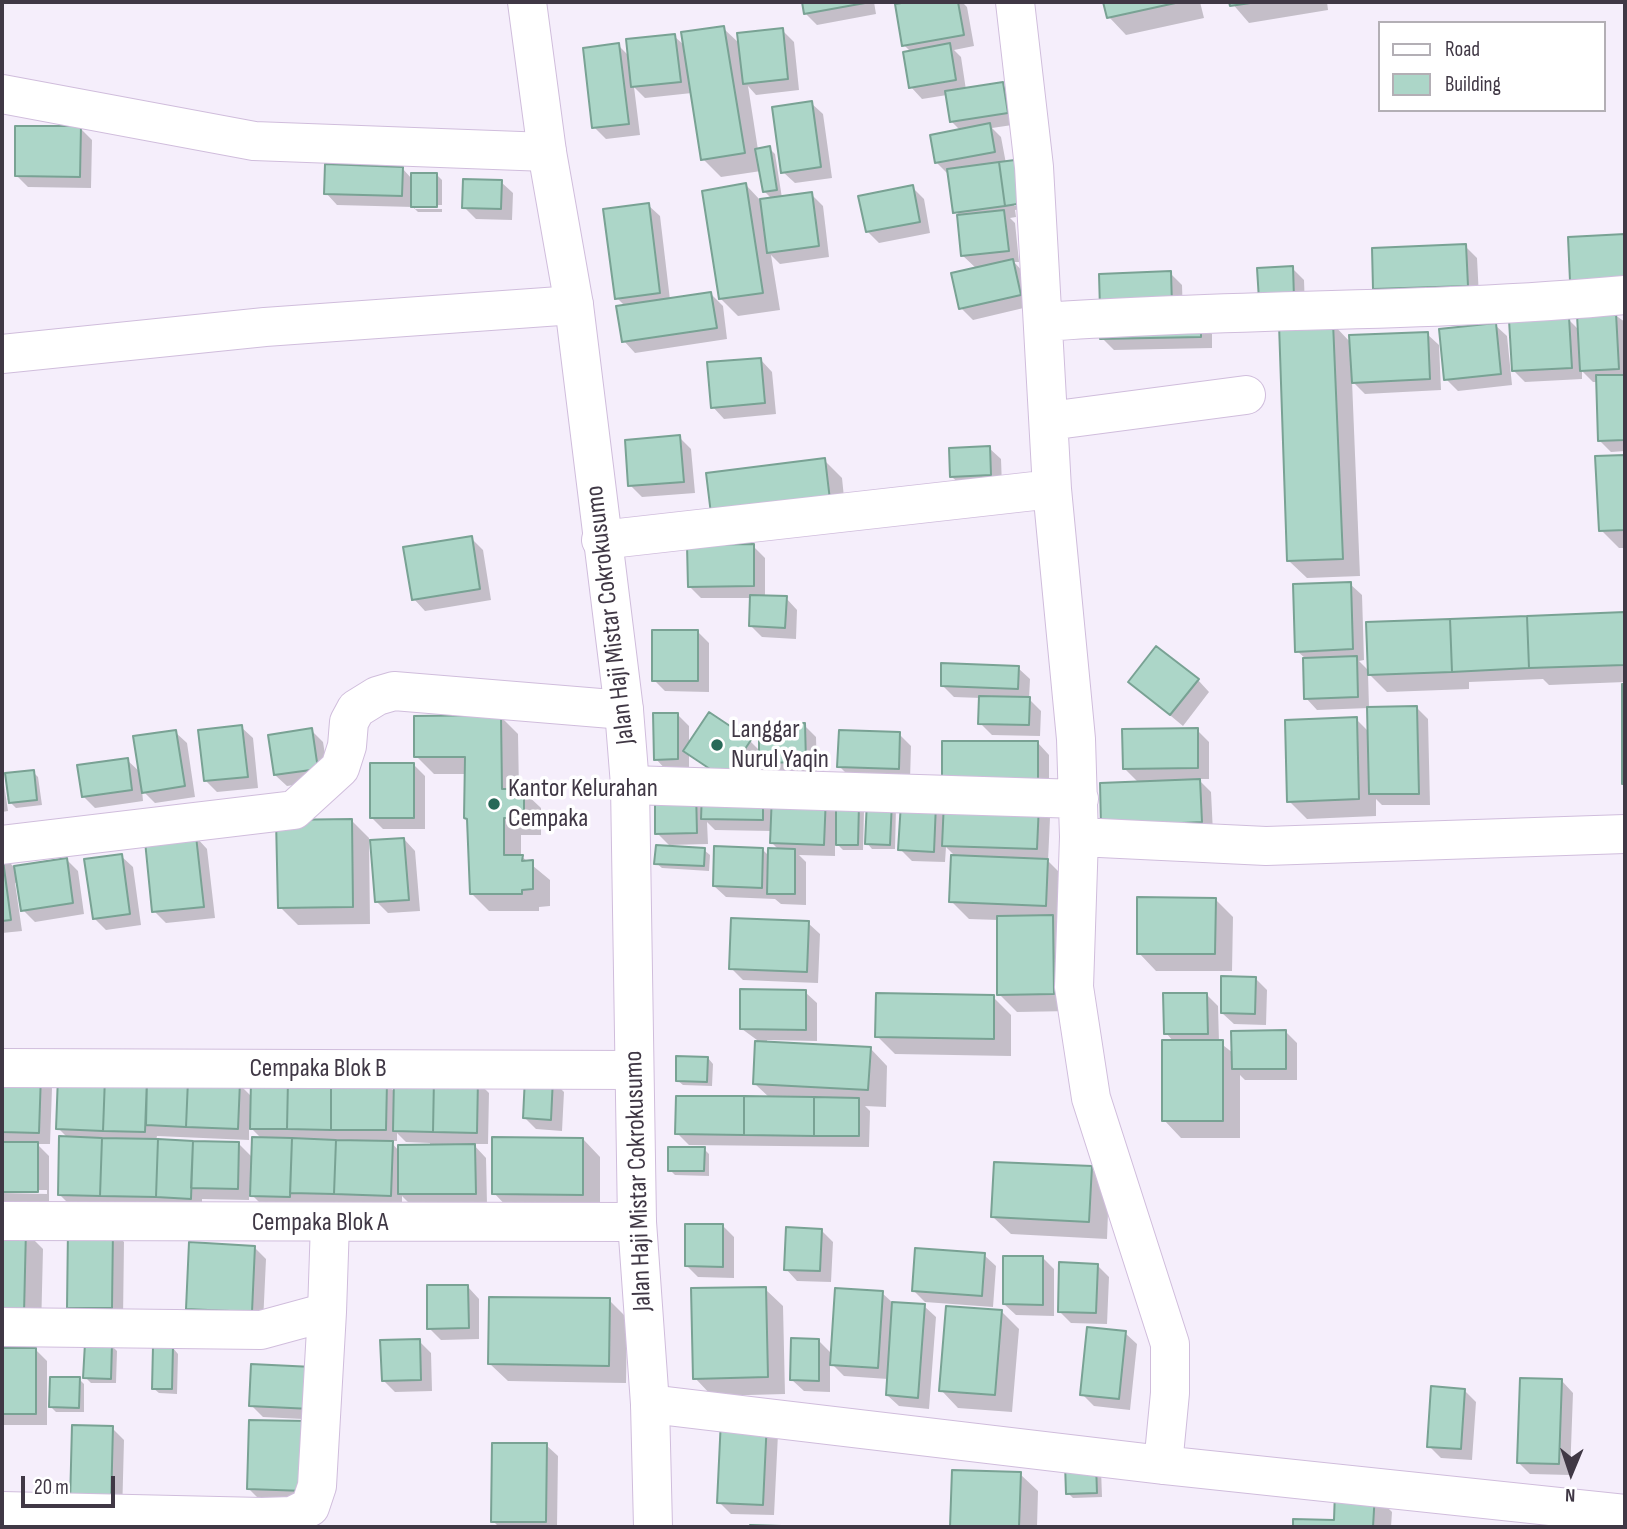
<!DOCTYPE html>
<style>
body{margin:0}
#map{position:relative;width:1627px;height:1529px;overflow:hidden;background:#f5eefb;font-family:"Sofia Sans Condensed",sans-serif}
canvas{display:block}
.frame{position:absolute;inset:0;border:4px solid #403845;pointer-events:none}
.legend{position:absolute;left:1378px;top:21px;width:228px;height:91px;box-sizing:border-box;background:#fff;border:2px solid #b3afb5;margin:0;padding:9px 12px;list-style:none;font-size:21px;color:#403845}
.legend li{display:flex;align-items:center;gap:14px;height:35px}
.legend b{width:35px;border:2px solid #b3afb5}
.north{position:absolute;left:1536px;top:1438px;width:70px;height:70px;-webkit-text-stroke:5px #fff;paint-order:stroke;rotate:182deg;font-size:19px;font-weight:700;line-height:28px;text-align:center;color:#403845}
.north::after{content:'';display:block;margin:auto;width:24px;height:32px;background:#403845;clip-path:polygon(50% 0,100% 100%,50% 72%,0 100%)}
.scale{position:absolute;left:21px;top:1476px;width:94px;height:32px;box-sizing:border-box;border:4px solid #403845;border-top:0;padding-left:9px;font-size:21px;line-height:24px;white-space:nowrap;color:#403845;-webkit-text-stroke:5px #fff;paint-order:stroke}
</style>
<div id="map">
<canvas width="1627" height="1529"></canvas>
<div class="frame"></div>
<ul class="legend">
<li><b style="height:9px;background:#fff"></b>Road</li>
<li><b style="height:19px;background:#acd6c8"></b>Building</li>
</ul>
<div class="north">N</div>
<div class="scale">20 m</div>
</div>
<script>
const c = document.querySelector('canvas').getContext('2d');
c.lineJoin = 'round';
function fill(path, color) { c.fillStyle = color; c.fill(path, 'evenodd'); }
function trace(path, color, width, dash) { c.strokeStyle = color; c.lineWidth = width; c.lineCap = dash ? 'butt' : 'round'; c.setLineDash(dash || []); c.stroke(path); }
function write(font, color, halo, rows, align = 'center') {
  c.font = font + ' "Sofia Sans Condensed",sans-serif'; c.lineWidth = 7; c.setLineDash([]); c.textBaseline = 'middle'; c.strokeStyle = halo; c.fillStyle = color; for (const [text, x, y, turn = 0] of rows) {
    c.save(); c.translate(x, y); c.rotate((+turn || 0) * Math.PI / 180); c.textAlign = isNaN(turn) ? turn : align; if (halo) c.strokeText(text, 0, 0); c.fillText(text, 0, 0); c.restore();
  }
}
fill(new Path2D(`
 M804,2H874L876,14L817,25L806,14Z
 M896,2H962L967,7L974,46L954,50L961,57L966,90L1002,84L1014,96L1019,124L992,128L1001,137L1014,206L1033,203V207L1015,210L1016,217L1010,218L1015,223L1019,262H1014L1024,273L1032,306L973,320L961,308L977,269L962,255L958,215L948,174L936,162L961,131L951,121L947,95L922,99L911,87V52L904,45L900,5Z
 M1105,2H1200L1204,18L1126,35L1109,17Z
 M1231,2H1327L1328,10L1249,23Z
 M723,28L740,44L782,30L794,42L799,90L756,95L748,86L758,150L769,148L775,154L782,198L811,194L823,206L829,257L780,264L771,255L780,310L738,316L721,299L746,185L761,201L772,199L764,191L761,171L721,177L703,159L692,93L645,98L634,87L640,135L606,139L594,127L618,45L630,57L674,36L685,46Z
 M811,103L823,114L832,178L795,183L783,172Z
 M80,128L92,140L91,188L28,187L16,175Z
 M402,168L412,179L437,175L442,180V205H415V209H442V212H418L413,207L337,205L326,193Z
 M501,182L513,193L512,220L476,219L464,207Z
 M912,187L924,199L930,233L879,243L867,231Z
 M648,205L660,216L670,300L711,294L723,306L727,339L635,353L624,341L625,306L617,298Z
 M1465,246L1477,258L1479,297L1386,300L1374,288Z
 M1292,268L1304,280L1305,309L1272,310Z
 M1170,273L1182,285L1183,317L1113,320Z
 M1615,315L1625,322V451L1611,452L1599,440L1598,382H1593L1582,371V379L1525,382L1513,370L1568,319L1580,331Z
 M1200,323L1212,334V348L1114,350L1102,338Z
 M1333,324L1351,343L1427,334L1439,345L1441,390L1365,394L1352,381L1360,576L1307,578L1289,561Z
 M1495,325L1507,336L1512,385L1458,391L1446,379Z
 M761,360L772,372L776,414L724,419L713,407Z
 M679,437L691,449L695,493L642,497L630,485Z
 M989,448L1001,459L1002,486L964,488L952,477Z
 M1625,456V548H1619L1601,530L1597,458Z
 M824,460L842,478L846,517L730,531Z
 M471,538L483,550L491,600L425,611L414,599Z
 M753,546L765,558V597L786,598L797,610L796,639L762,637L751,626L752,598H701L689,586Z
 M1350,584L1362,595L1364,660L1359,661L1369,671L1368,623L1625,614V682L1549,685L1543,679L1469,682V689L1387,692L1368,673L1369,708L1416,707L1428,719L1430,805H1382L1376,799V816L1307,819L1289,801L1356,719L1369,732V708L1317,710L1306,698L1305,658L1297,651Z
 M697,631L709,643V692L665,691L654,680Z
 M1018,668L1030,679L1029,699L1041,711L1040,736L992,735L980,723L981,698L954,697L942,685Z
 M1198,680L1209,692L1183,726L1130,682Z
 M1624,686H1625V785L1624,783Z
 M677,714L689,726V745L750,741L761,752L804,725L816,737L817,773L773,774L761,762V754L738,789L689,755V770L667,771L656,759Z
 M501,717L518,734L519,791H523L541,808V835H521V856L550,880V906L539,907V911H489L471,893L469,821L466,818V774H434L416,756Z
 M241,727L253,738L258,788L217,792L206,781Z
 M311,730L323,742L329,780L287,786L275,775Z
 M1197,730L1209,742V779H1198L1211,792L1213,833L1115,838L1139,783L1125,769Z
 M175,732L187,743L195,797L155,803L142,790L143,801L95,808L83,796L127,760L140,772Z
 M899,734L911,746L910,780L851,778L839,766Z
 M1038,743L1049,755V792L955,791Z
 M413,764L425,776V829H383L372,818Z
 M2,771L8,811L2,812Z
 M33,772L38,777L42,805L16,808L7,799Z
 M657,793L864,811L863,850H843L835,842V856L799,855L806,862V905L781,904L775,899L726,897L714,886L762,849L769,856L779,850L771,842L772,831L715,830L707,822L708,844L669,845L657,833Z
 M868,802L896,808L895,849H872L867,843Z
 M903,804L1038,806L1050,818L1048,861L1065,878L1071,1011L1017,1012L999,994V920L969,919L951,901L953,854L946,847L945,862L912,861L900,849Z
 M351,820L369,838L370,924L298,925L280,907Z
 M196,837L207,849L215,918L166,923L154,911Z
 M404,839L415,851L420,911L388,913L376,901Z
 M704,850L710,855L709,871L662,868L656,863Z
 M2,855L14,867L66,859L78,871L84,914L35,922L23,910L19,882L15,883L22,931L2,933Z
 M121,856L133,867L141,925L106,930L94,918Z
 M1215,899L1233,917L1232,971H1156L1139,953Z
 M808,923L820,934L818,983L743,980L731,968Z
 M1256,979L1267,990L1266,1025L1234,1024L1222,1013Z
 M805,992L817,1003V1041L767,1040V1044L870,1048L887,1066L886,1107L865,1106L870,1111L869,1147L689,1145L677,1133L770,1098L755,1084L757,1040L742,1029Z
 M1206,994L1218,1006L1219,1042L1233,1053L1285,1031L1297,1043V1080H1245L1240,1075V1138H1181L1164,1120L1174,1042L1166,1033Z
 M993,997L1011,1015V1056L895,1054L877,1036Z
 M708,1058L713,1064L712,1086L683,1085L677,1080Z
 M2,1075L40,1076L52,1088L50,1144H37L49,1156V1203L2,1202V1193L47,1194V1190H2Z
 M60,1077L239,1084L252,1097L386,1084L396,1093L477,1081L489,1093L488,1144H473L486,1158L487,1205H411L402,1196V1207H264L249,1192V1200L202,1199V1210L71,1206L59,1194L68,1138L58,1128ZM249,1126L263,1140L253,1158L238,1143L156,1141L157,1136L249,1140ZM397,1133L406,1142L430,1143V1146L399,1151L390,1141H397Z
 M552,1080L564,1092L562,1131L536,1129L525,1118Z
 M583,1139L600,1157V1212L511,1211L494,1193Z
 M704,1149L709,1154V1176L675,1175L670,1170Z
 M1091,1168L1109,1186L1107,1239L1011,1234L993,1217Z
 M723,1226L734,1237V1278L698,1277L687,1266Z
 M2,1230L25,1231L43,1249L41,1331L2,1330Z
 M112,1230L124,1242L123,1319H81L69,1307Z
 M821,1230L833,1242L831,1282L797,1281L786,1269Z
 M254,1247L266,1259L263,1323L200,1320L188,1308Z
 M984,1255L996,1266L993,1307L925,1302L913,1290Z
 M1043,1258L1054,1269V1316L1016,1315L1004,1304Z
 M1097,1265L1109,1277L1107,1324L1071,1323L1059,1311Z
 M468,1287L479,1299V1339L441,1340L429,1328Z
 M765,1289L783,1306L785,1394L712,1396L695,1378Z
 M882,1293L893,1303L924,1306L936,1317L929,1409L899,1406L887,1395L888,1379L844,1376L830,1362V1392L804,1391L792,1380L818,1340L833,1355Z
 M609,1300L627,1318L626,1383L508,1381L490,1364Z
 M1001,1311L1019,1329L1012,1412L958,1408L941,1390Z
 M1125,1333L1137,1344L1130,1410L1094,1406L1082,1394Z
 M419,1341L431,1353L432,1391L395,1392L383,1380Z
 M112,1346L117,1351L116,1383H91L85,1377Z
 M173,1348L178,1354L177,1394L159,1393L153,1388Z
 M2,1349H35L47,1361V1425H2Z
 M312,1368L322,1420L263,1417L251,1405Z
 M79,1379L84,1384V1412H56L51,1407Z
 M1562,1381L1573,1393L1570,1475L1530,1474L1518,1462Z
 M1464,1390L1476,1402L1472,1460L1441,1458L1429,1446Z
 M723,1421L778,1434L774,1515L731,1514L719,1502Z
 M307,1423L316,1501L260,1500L248,1488Z
 M112,1428L124,1440L122,1516L83,1515Z
 M546,1445L558,1456L557,1527H499L493,1521Z
 M1101,1469L1102,1497L1073,1498L1068,1493Z
 M954,1471L1020,1474L1038,1491L1037,1527H952Z
 M1374,1494L1392,1512L1391,1527H1295V1521L1336,1522Z`), '#0003');
const building = new Path2D(`
 M802,2H865V3L804,14Z
 M908,2H958L964,35L902,46L895,4Z
 M1103,2H1180L1107,18Z
 M1229,2H1257L1230,6Z
 M724,26L745,153L701,160L681,32Z
 M783,28L788,79L743,84L737,33Z
 M675,34L681,82L631,87L626,39Z
 M619,43L629,124L592,128L583,48Z
 M950,43L956,80L909,88L903,52Z
 M1003,82L1008,113L950,122L945,91Z
 M812,101L821,167L781,173L772,107Z
 M990,123L995,152L935,163L930,135Z
 M15,126H81L80,177L15,176Z
 M770,146L777,190L763,192L755,149Z
 M1023,159L1029,202L1005,206L999,162Z
 M999,162L1005,206L953,213L947,169Z
 M325,164L403,167L402,196L324,194Z
 M411,173H437V207H411Z
 M463,179L502,180L501,209L462,208Z
 M746,183L763,293L719,299L702,191Z
 M913,185L920,222L866,232L858,196Z
 M812,192L819,246L767,253L760,199Z
 M649,203L660,293L615,299L603,209Z
 M1004,210L1009,251L961,256L957,215Z
 M1625,234V278L1570,281L1568,237Z
 M1466,244L1468,286L1373,289L1372,248Z
 M1013,259L1021,295L959,309L951,273Z
 M1293,266L1294,298L1259,300L1257,268Z
 M1171,271L1172,306L1100,309L1099,274Z
 M711,292L717,328L622,342L616,306Z
 M1616,313L1619,369L1580,371L1577,315Z
 M1569,317L1572,368L1512,371L1509,320Z
 M1201,321V337L1100,339V323Z
 M1333,322L1343,559L1287,561L1279,324Z
 M1496,323L1501,374L1444,380L1439,329Z
 M1428,332L1430,379L1352,383L1349,335Z
 M761,358L765,403L711,408L707,362Z
 M1596,375H1625V440L1598,441Z
 M680,435L684,482L628,486L625,440Z
 M990,446L991,475L950,477L949,448Z
 M1625,455V530L1599,531L1595,456Z
 M825,458L830,500L711,514L706,473Z
 M472,536L480,589L412,600L403,547Z
 M754,544V586L688,587L687,545Z
 M1351,582L1353,649L1295,652L1293,584Z
 M750,595L787,596L785,628L749,626Z
 M1625,612V665L1529,668L1527,616Z
 M1527,616L1529,668L1452,672L1450,619Z
 M1450,619L1452,672L1368,675L1366,622Z
 M652,630H698V681H652Z
 M1156,646L1199,679L1170,715L1128,682Z
 M1357,656L1358,697L1304,699L1303,658Z
 M941,663L1019,666L1018,689L941,686Z
 M1622,684H1625V784H1622Z
 M979,696L1030,697L1029,725L978,724Z
 M1417,706L1419,794H1369L1367,707Z
 M709,712L751,740L725,779L683,751Z
 M653,713H678V759L654,760Z
 M501,715L502,789H524V818H504V855H523L522,861L533,860V889L522,890V894H470L467,819L464,818L465,757H414V716Z
 M1357,717L1359,799L1287,802L1285,720Z
 M805,723L806,762L759,763V724Z
 M242,725L248,777L204,781L198,730Z
 M312,728L318,769L274,775L268,735Z
 M1198,728V768L1123,769L1122,729Z
 M176,730L185,786L142,793L133,736Z
 M839,730L900,732L899,769L837,767Z
 M942,741H1038V781L942,780Z
 M128,758L132,790L82,797L77,765Z
 M370,763H414V818H370Z
 M34,770L37,800L9,803L5,773Z
 M1200,779L1202,822L1101,827L1100,783Z
 M696,790L697,833L655,834V791Z
 M702,791L763,793V820L701,819Z
 M772,794L826,796L824,845L770,843Z
 M867,800L892,801L890,845L865,844Z
 M944,801L1039,804L1037,849L942,846Z
 M901,803L936,804L934,852L898,850Z
 M836,804H859L858,845H836Z
 M352,819L353,907L278,908L276,820Z
 M196,836L204,907L152,912L145,841Z
 M404,838L409,900L375,902L370,840Z
 M656,845L705,848L704,866L654,864Z
 M714,846L763,848L762,888L713,886Z
 M768,848L795,849V894H767Z
 M2,853L11,920L2,921Z
 M122,854L130,914L93,919L84,859Z
 M951,855L1048,859L1046,906L949,902Z
 M67,858L73,903L21,911L14,866Z
 M1137,897L1216,898L1215,954H1137Z
 M1053,915L1054,994L997,995V916Z
 M731,918L809,921L807,972L729,969Z
 M1221,976L1256,977L1255,1014L1221,1013Z
 M740,989L806,990V1030L740,1029Z
 M876,993L994,995V1039L875,1037Z
 M1163,993H1207L1208,1034H1164Z
 M1286,1030V1069H1232L1231,1031Z
 M1162,1040H1223V1121H1162Z
 M755,1041L871,1047L868,1090L753,1084Z
 M676,1056L708,1057L707,1082L676,1081Z
 M2,1073L41,1074L39,1133L2,1132Z
 M58,1076L105,1077L103,1131L56,1129Z
 M105,1077L147,1079L145,1132L103,1131Z
 M394,1077L434,1078L433,1132L393,1131Z
 M525,1077L553,1078L551,1120L523,1118Z
 M434,1078L478,1079L477,1133L433,1132Z
 M147,1079L188,1080L186,1127L146,1125Z
 M188,1080L240,1082L238,1129L186,1127Z
 M251,1080H288L287,1129H250Z
 M288,1080L331,1081V1130L287,1129Z
 M331,1081L387,1082L386,1130H331Z
 M676,1096H744V1135L675,1134Z
 M744,1096L814,1097V1136L744,1135Z
 M814,1097L859,1098V1136H814Z
 M59,1136L102,1138L100,1196L58,1195Z
 M252,1137L292,1138L290,1197L250,1196Z
 M492,1137L583,1138V1195L492,1194Z
 M102,1138L158,1139L156,1197L100,1196Z
 M292,1138L336,1140L334,1194L290,1193Z
 M158,1139L193,1141L191,1199L156,1197Z
 M336,1140L393,1141L391,1196L334,1194Z
 M193,1141L239,1142L238,1189L191,1188Z
 M2,1142H38V1192H2Z
 M475,1144L476,1194H398V1145Z
 M668,1147H705L704,1171H668Z
 M994,1162L1092,1166L1089,1222L991,1217Z
 M685,1224H723V1267L685,1266Z
 M786,1227L822,1229L820,1271L784,1270Z
 M68,1228L113,1229L112,1308H67Z
 M2,1229H26L24,1314H2Z
 M189,1242L255,1246L252,1312L186,1309Z
 M915,1248L985,1253L982,1296L912,1291Z
 M1003,1256H1043V1305L1003,1304Z
 M1059,1262L1098,1264L1096,1313L1058,1312Z
 M427,1285H468L469,1328L427,1329Z
 M766,1287L768,1377L693,1379L691,1288Z
 M835,1288L883,1291L878,1368L830,1365Z
 M489,1297L610,1298L609,1366L488,1364Z
 M892,1302L925,1304L918,1398L886,1395Z
 M946,1306L1002,1310L995,1395L939,1391Z
 M1087,1327L1126,1331L1119,1399L1080,1395Z
 M791,1338L819,1339V1381L790,1380Z
 M420,1339L421,1380L382,1381L380,1340Z
 M85,1343L112,1344L111,1379L83,1378Z
 M153,1346L173,1347L172,1389H152Z
 M2,1348H36V1414H2Z
 M251,1364L313,1367L311,1409L249,1406Z
 M50,1377H80L79,1408L49,1407Z
 M1520,1378L1562,1379L1559,1464L1517,1463Z
 M1431,1386L1465,1389L1461,1449L1427,1447Z
 M721,1419L767,1420L763,1505L717,1503Z
 M249,1420L308,1421L305,1491L247,1489Z
 M72,1425L113,1426L111,1505L70,1504Z
 M492,1443H547L546,1522H491Z
 M1096,1462L1097,1493L1066,1494L1065,1463Z
 M952,1470L1021,1472L1019,1527H950Z
 M1335,1491L1375,1493L1373,1527H1293V1519L1334,1520Z
 M750,1525L814,1527H750Z`);
fill(building, '#acd6c8');
trace(building, '#79a294', 2);
const minor = new Path2D(`
 M1015,2L1034,167L1052,489L1076,739L1079,837L1074,987L1091,1098L1170,1344V1393L1163,1465
 M2,94L254,141L547,152
 M1043,322C1237,308 1432,313 1625,295
 M2,354L265,327L574,305
 M1049,421L1246,395
 M601,540L1052,489
 M630,785L1079,799
 M1079,837L1266,846L1625,834
 M2,845L294,810L340,768L347,746L349,722L356,709L377,696L394,691L624,710
 M2,1068L634,1070
 M2,1221L637,1222
 M2,1327L261,1330L327,1312L330,1223
 M650,1404L1163,1465L1625,1514
 M2,1511L262,1517L292,1516L310,1507L317,1486L327,1312`);
const major = new Path2D(`
 M527,2L547,152L574,305L624,710L630,785L637,1222L650,1404L653,1527`);
trace(minor, '#d0bddc', 40);
trace(major, '#d0bddc', 40);
trace(minor, '#fff', 38);
trace(major, '#fff', 38);
for (const [x, y, r, color] of [
 [717,745,7,"#286958"],
 [494,804,7,"#286958"]
]) { const dot = new Path2D(); dot.arc(x, y, r, 0, 2 * Math.PI); c.fillStyle = color; c.fill(dot); trace(dot, '#fff', 2.5); }
write('26px', '#403845', '#fff', [
 ["Jalan Haji Mistar Cokrokusumo",611,615,-97],
 ["Cempaka Blok B",318,1069],
 ["Jalan Haji Mistar Cokrokusumo",639,1181,-92],
 ["Cempaka Blok A",320,1223]
]);
write('26px', '#403845', '#fff', [
 ["Langgar",731,730],
 ["Nurul Yaqin",731,760],
 ["Kantor Kelurahan",508,789],
 ["Cempaka",508,819]
], 'left');
</script>
